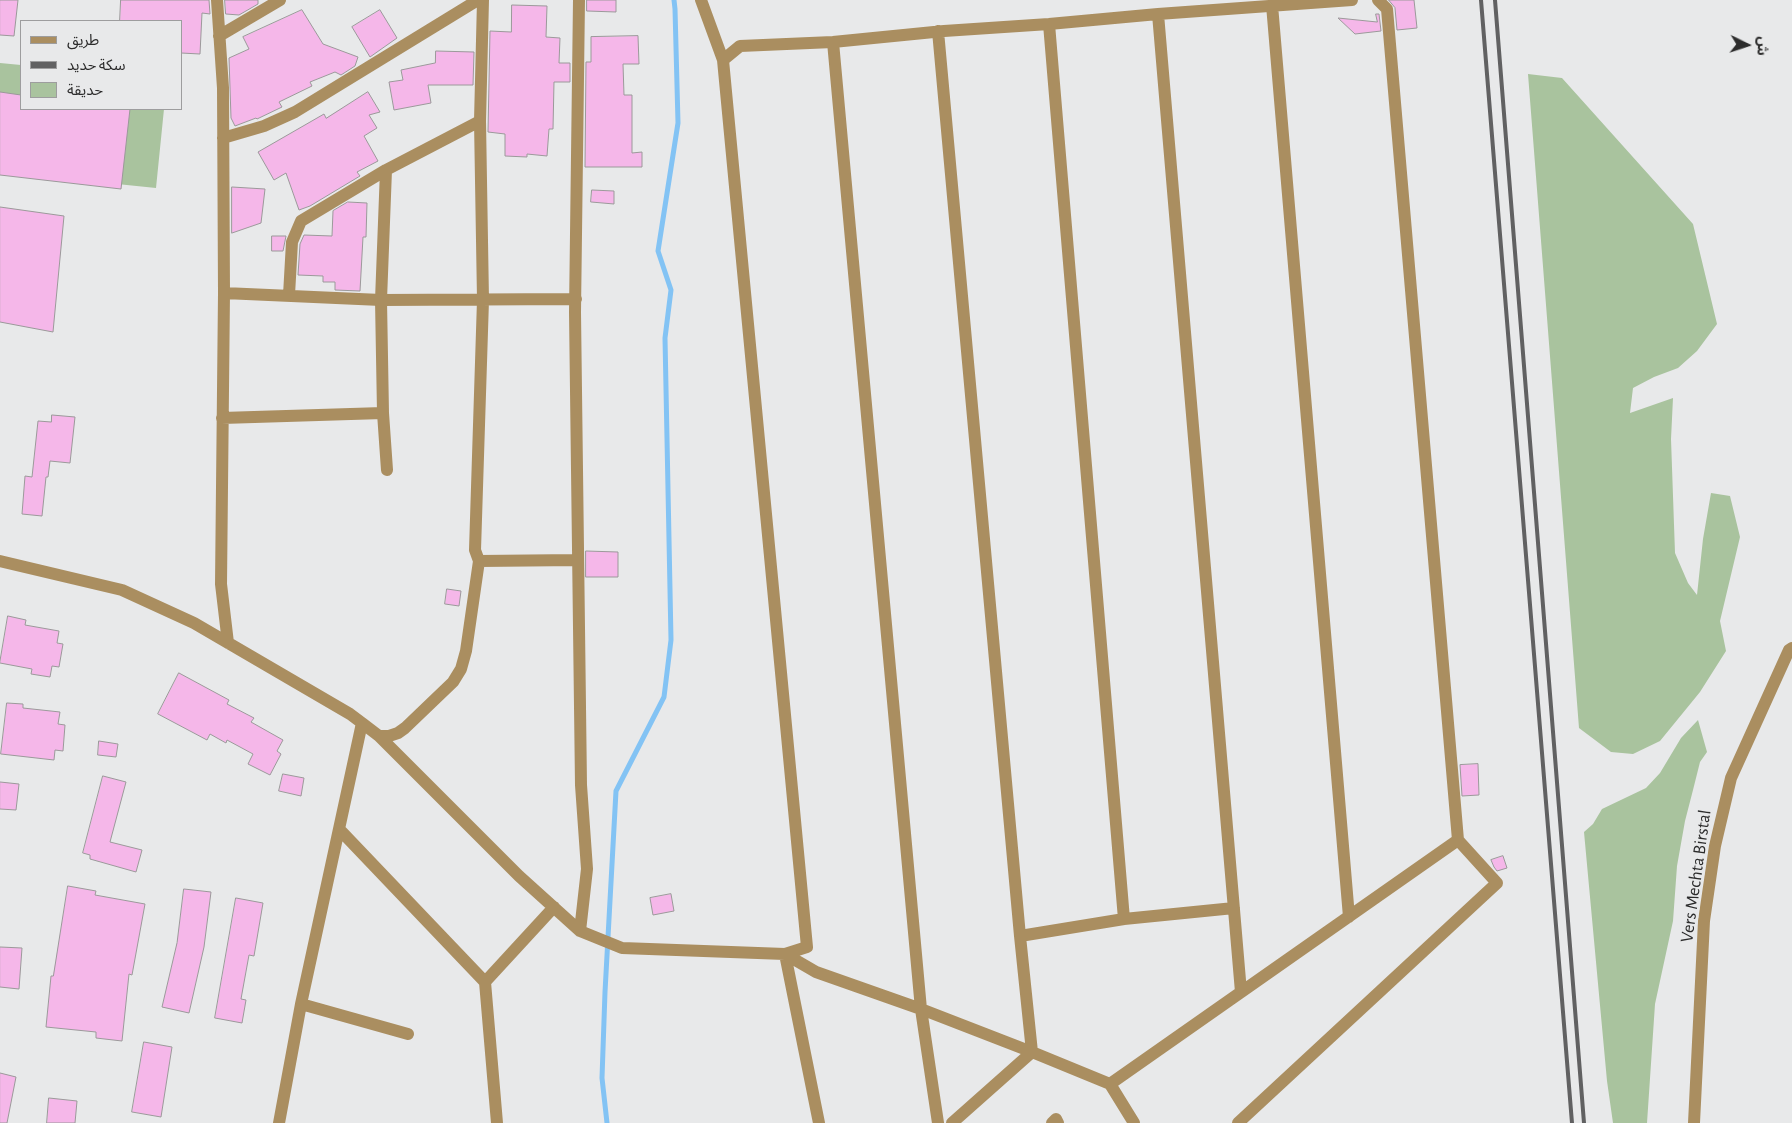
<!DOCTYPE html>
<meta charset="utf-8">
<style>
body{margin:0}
#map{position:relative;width:1792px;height:1123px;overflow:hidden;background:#e8e9ea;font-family:"Alegreya Sans","Noto Sans Arabic",sans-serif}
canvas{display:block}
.legend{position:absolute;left:20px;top:20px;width:162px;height:90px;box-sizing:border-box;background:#e8e9ea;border:1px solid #9d9d9e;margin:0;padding:6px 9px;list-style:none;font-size:15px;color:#2c2c2c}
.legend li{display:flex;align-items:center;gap:10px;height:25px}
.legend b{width:25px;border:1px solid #9d9d9e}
.north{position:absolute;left:1722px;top:20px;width:50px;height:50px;-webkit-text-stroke:4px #e8e9ea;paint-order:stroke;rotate:94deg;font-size:14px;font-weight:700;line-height:20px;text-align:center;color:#2c2c2c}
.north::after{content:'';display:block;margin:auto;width:18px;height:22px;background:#2c2c2c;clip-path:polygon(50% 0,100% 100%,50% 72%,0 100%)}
</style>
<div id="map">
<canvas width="1792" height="1123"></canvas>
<ul class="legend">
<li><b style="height:6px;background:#aa8e60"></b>طريق</li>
<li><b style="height:6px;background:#616162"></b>سكة حديد</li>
<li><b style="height:14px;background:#a9c39e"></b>حديقة</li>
</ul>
<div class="north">ش</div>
</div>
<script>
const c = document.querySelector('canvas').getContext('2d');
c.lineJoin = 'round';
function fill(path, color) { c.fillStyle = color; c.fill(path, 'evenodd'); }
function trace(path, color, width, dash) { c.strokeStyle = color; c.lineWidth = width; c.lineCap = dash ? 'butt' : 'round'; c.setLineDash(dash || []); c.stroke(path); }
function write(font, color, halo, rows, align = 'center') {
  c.font = font + ' "Alegreya Sans",sans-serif'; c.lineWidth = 5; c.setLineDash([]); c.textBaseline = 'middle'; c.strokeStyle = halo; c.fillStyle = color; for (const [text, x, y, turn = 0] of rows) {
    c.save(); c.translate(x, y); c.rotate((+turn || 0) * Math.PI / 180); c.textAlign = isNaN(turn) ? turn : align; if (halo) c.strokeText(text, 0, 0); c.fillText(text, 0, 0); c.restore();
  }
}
fill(new Path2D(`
 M0,63L21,65V109H164L156,188L0,172Z
 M1528,74L1562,78L1693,224L1717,324L1697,351L1678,368L1654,377L1633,388L1630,413L1673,398L1671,439L1675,553L1688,583L1697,595L1703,539L1711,493L1730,496L1740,537L1720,621L1726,651L1700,692L1660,741L1633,754L1611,752L1579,728Z
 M1698,720L1707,752L1700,762L1693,790L1685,821L1677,866L1673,921L1655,1004L1647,1123H1613L1607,1081L1584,832L1593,824L1602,809L1646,788L1660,773L1681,738Z`), '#a9c39e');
trace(new Path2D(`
 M607,1123L602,1078L605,992L616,791L664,697L671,640L665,338L671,290L658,251L678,123L675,9L674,0`), '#83c3f4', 5);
const building = new Path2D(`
 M0,0H18L14,36L0,35Z
 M121,0H209L210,14L202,13L200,54L181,53V21H120Z
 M225,0H258V4L239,15L226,14Z
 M587,0H616V12L587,11Z
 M1389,0H1414L1417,28L1397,30L1395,8Z
 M512,5L547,6L546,37L560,38L559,63H570V82H554L553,129H549L547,156L527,154V157L505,156V134L488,132L490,31L511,32Z
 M302,10L323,44L358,57L355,66L341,75L335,72L310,82L312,86L279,102L282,107L257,119L256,118L235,126L231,118L229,58L249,49L243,37Z
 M380,10L397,38L370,57L352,27Z
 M1376,14H1379L1381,31L1355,34L1338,18L1377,22Z
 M638,36L639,64H623L624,95H632V153L642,152V167H585L586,62H591V37Z
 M436,51L474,52L473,85H428L431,103L394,110L389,82L403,80L401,70L435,63Z
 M0,92L21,95V109H130L121,189L0,175Z
 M368,92L380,112L369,115L377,128L364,136L378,161L357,172L360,176L310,206L299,210L286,173L274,180L258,152L324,114L326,118Z
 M232,187L265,189L261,223L232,233Z
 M592,190L614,191V204L591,202Z
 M348,202L367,203L366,237H363L360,291L335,290V282H323V276L298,275L300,244L304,235L332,236L333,211Z
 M0,207L64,216L53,332L0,322Z
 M272,236H286L283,251H272Z
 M52,415L75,417L70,463L50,461L48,477H46L42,516L22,514L25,476L32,477L38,421L51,422Z
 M586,551L618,552V577H586Z
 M447,589L461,591L459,606L445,604Z
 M8,616L26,620L25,625L59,631L57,643L63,644L59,667L52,666L50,677L31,674L32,669L0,663Z
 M179,673L229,700L227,704L254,718L251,722L283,740L277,751L281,754L270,775L248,764L253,754L227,740L226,743L210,734L207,740L158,714Z
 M7,703L23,704V708L60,712L58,724L65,725L63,751L55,750L54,760L1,754Z
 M99,741L118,744L116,757L98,755Z
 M1478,764L1479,795L1462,796L1460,765Z
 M283,774L304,778L301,796L279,791Z
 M103,776L126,782L110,842L142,850L136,872L90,859V855L83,853Z
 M0,782L19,784L16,810L0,809Z
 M1503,856L1507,868L1497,871L1494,867L1491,860Z
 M68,886L96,891L95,895L145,904L132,975L129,974L122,1041L96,1038V1032L46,1027L51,976H53Z
 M184,889L211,892L204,947L189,1013L162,1007L177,943Z
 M671,894L674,911L653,915L650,898Z
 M236,898L263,903L254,956L249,955L241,999L246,1000L242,1023L215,1018Z
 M0,947L22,948L19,989L0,987Z
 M144,1042L172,1047L161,1117L132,1112Z
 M0,1073L16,1077L7,1123H0Z
 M49,1098L77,1101L75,1123H47Z`);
fill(building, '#f5b7e9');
trace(building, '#9b999a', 1);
trace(new Path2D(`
 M217,0L223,88L224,293L221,584L228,643
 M579,0L575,312L581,785L587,869L580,931
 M701,0L723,60
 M1272,5L1349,917
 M1158,14L1241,992
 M219,36L280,0
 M833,42L921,1009L938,1123
 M223,138L264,126L295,112L478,0
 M386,170L381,300L383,413L387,470
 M224,293L381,300L576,299
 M289,295L292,242L301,221L386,170L480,121
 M222,418L383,413
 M0,561L122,590L194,623L350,714L362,723L301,1004L279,1123
 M479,561L578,560
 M362,723L379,736H389L398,733L405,728L453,682L461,669L466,651L479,561L475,550L483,300L480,121L483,0
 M379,736L519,876L580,931L622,948L785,954L807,947L723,60L740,46L833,42L944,31L1049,24L1158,14L1352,0
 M339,829L485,982L497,1123
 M1124,919L1234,908
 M1020,936L1124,919L1049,24
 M485,982L554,907
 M301,1004L408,1034
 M819,1123L785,954L816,972L921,1009L1032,1052L1020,936L938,31
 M952,1123L1032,1052L1110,1084
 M1052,1123L1056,1119L1058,1123
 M1134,1123L1110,1084L1458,840
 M1238,1123L1497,883L1458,840L1387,9L1378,0
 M1694,1123L1704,921L1715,846L1731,778L1789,650L1792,648`), '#aa8e60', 12);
trace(new Path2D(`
 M1481,0L1572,1123
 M1495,0L1584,1123`), '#616162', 4);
write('18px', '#2c2c2c', '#e8e9ea', [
 ["Vers Mechta Birstal",1696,876,-82]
]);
</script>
